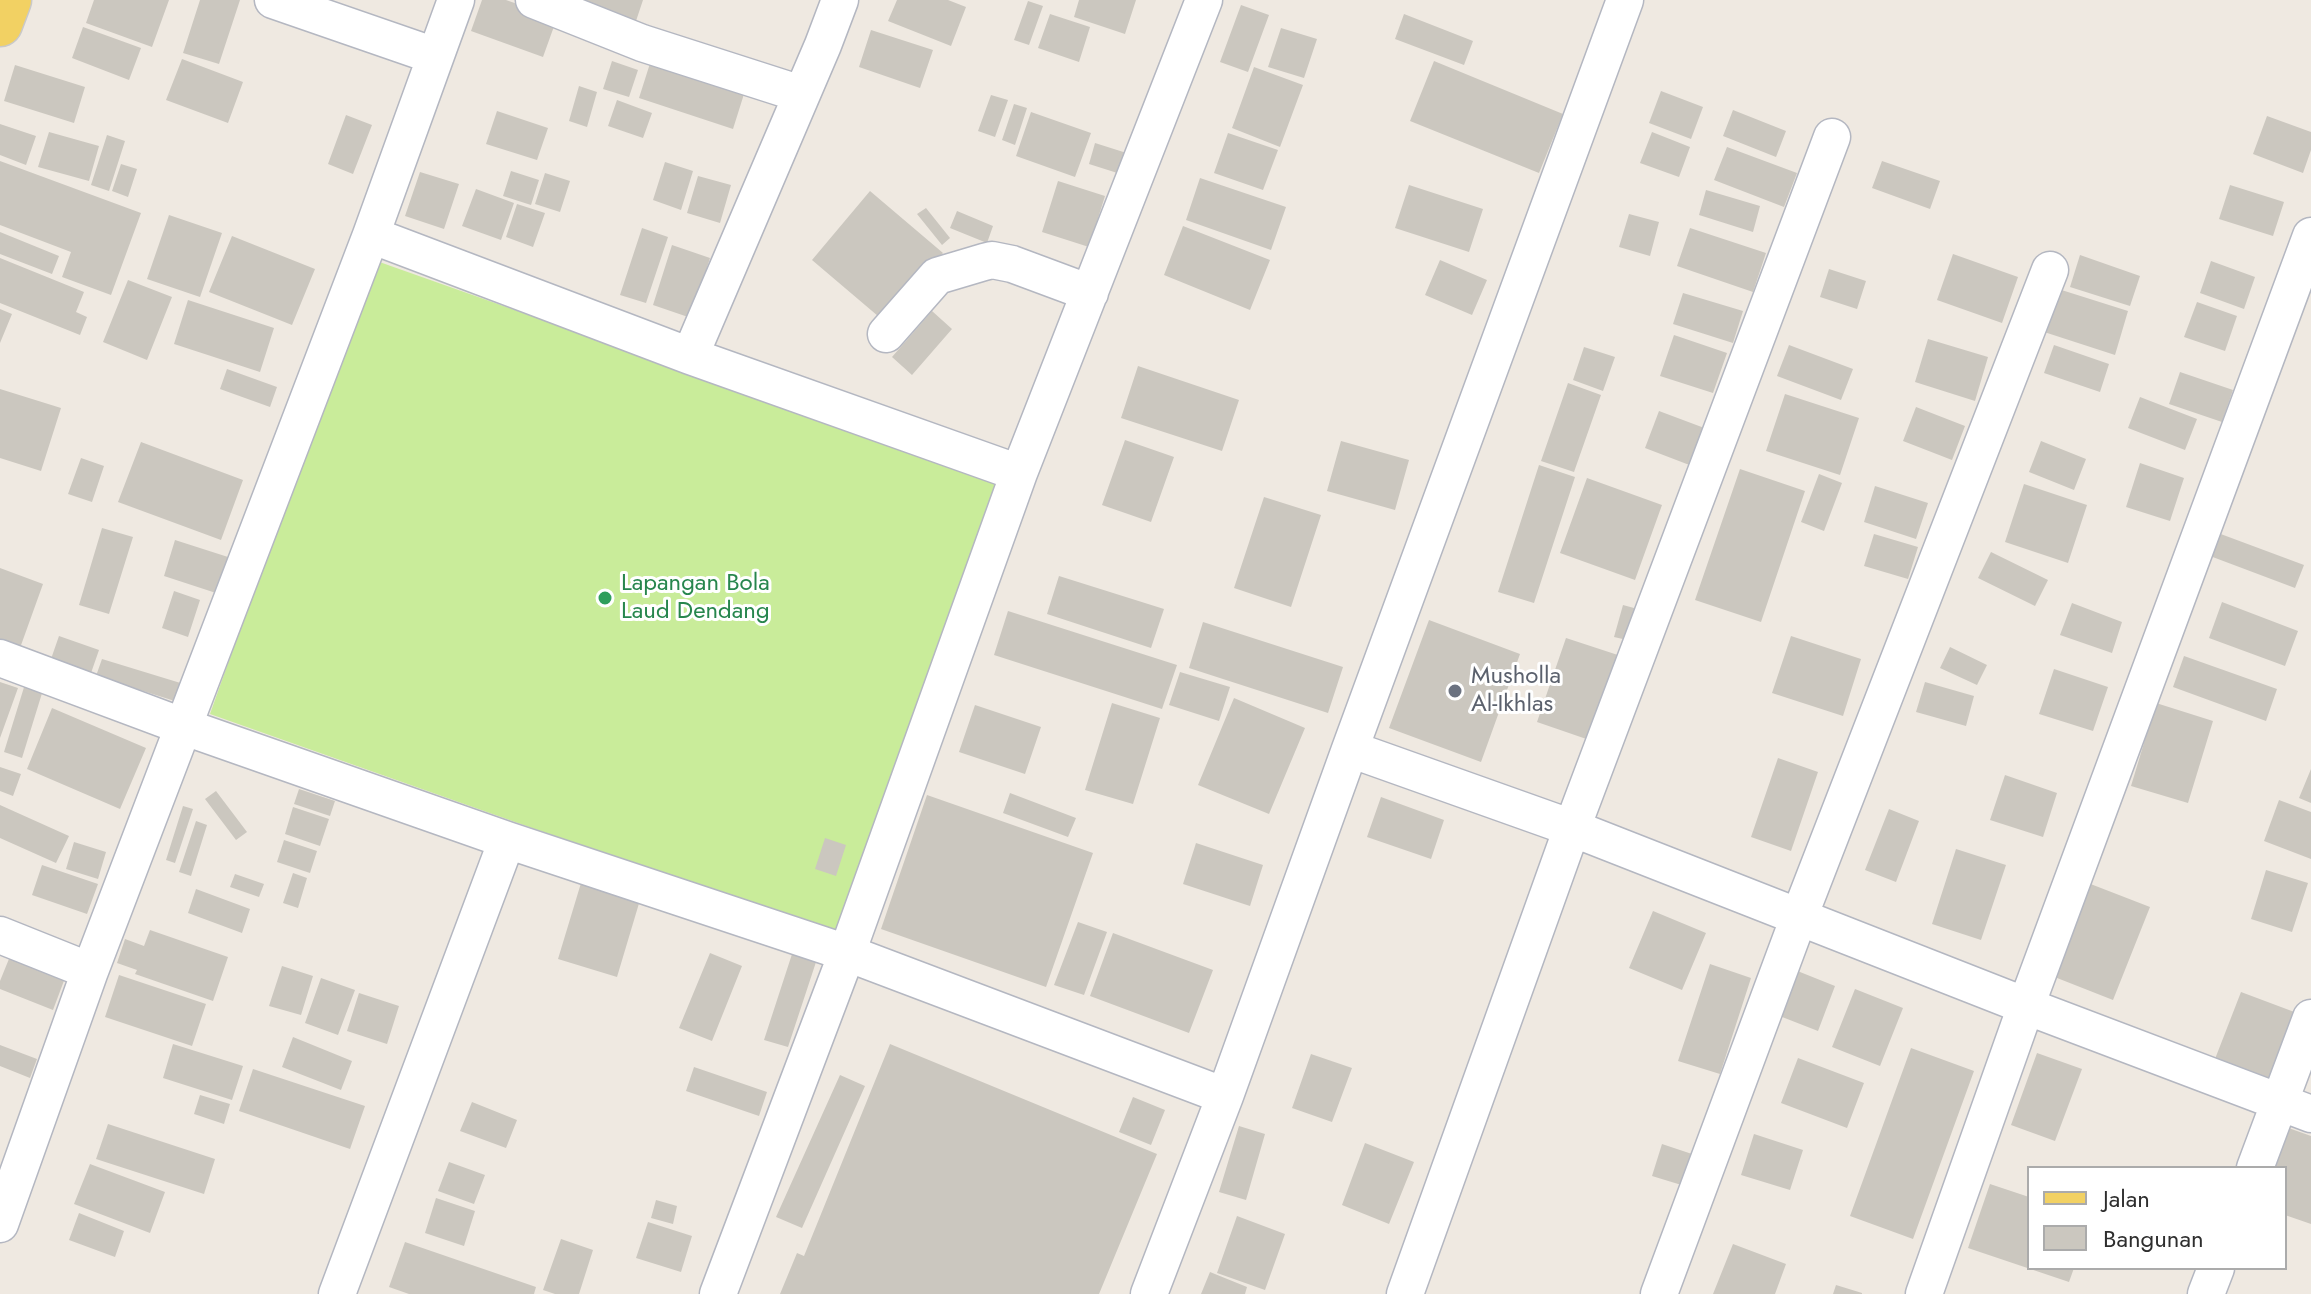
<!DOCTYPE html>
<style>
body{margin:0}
#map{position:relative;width:2311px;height:1294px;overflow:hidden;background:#efe9e1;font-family:Jost,sans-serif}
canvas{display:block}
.legend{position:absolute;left:2027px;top:1166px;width:260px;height:104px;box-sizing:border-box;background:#fff;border:2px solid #ababab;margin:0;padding:10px 14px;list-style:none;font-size:24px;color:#2e2e2e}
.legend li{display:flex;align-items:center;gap:16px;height:40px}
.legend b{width:40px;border:2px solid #ababab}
</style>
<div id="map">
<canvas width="2311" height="1294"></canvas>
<ul class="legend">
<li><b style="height:10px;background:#f2d163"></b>Jalan</li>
<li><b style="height:22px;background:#cbc7bf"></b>Bangunan</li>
</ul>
</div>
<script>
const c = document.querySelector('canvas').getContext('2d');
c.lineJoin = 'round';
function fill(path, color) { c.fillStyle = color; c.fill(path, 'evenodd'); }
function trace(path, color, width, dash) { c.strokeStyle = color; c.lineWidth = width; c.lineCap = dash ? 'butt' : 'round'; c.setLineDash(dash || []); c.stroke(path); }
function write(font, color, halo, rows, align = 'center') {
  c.font = font + ' Jost,sans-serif'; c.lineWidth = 6; c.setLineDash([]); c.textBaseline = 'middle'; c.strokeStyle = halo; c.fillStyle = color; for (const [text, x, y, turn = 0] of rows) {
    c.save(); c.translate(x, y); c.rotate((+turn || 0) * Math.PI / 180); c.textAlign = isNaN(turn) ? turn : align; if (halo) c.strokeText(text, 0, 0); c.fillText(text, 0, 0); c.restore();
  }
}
fill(new Path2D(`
 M371,259L1000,482L840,937L210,714Z`), '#c9ec9a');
fill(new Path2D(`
 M94,0H169L152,47L86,23Z
 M200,0H240L219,64L183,53Z
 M482,0H506L557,18L543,57L471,31Z
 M546,0H643L633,30Z
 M897,0H948L966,7L951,46L888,21Z
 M1079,0H1136L1125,34L1074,17Z
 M1028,1L1043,6L1029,45L1014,40Z
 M1241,5L1269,15L1248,72L1220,62Z
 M1050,14L1090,27L1079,62L1038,48Z
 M1404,14L1473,41L1464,65L1395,39Z
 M83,27L141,48L129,80L72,58Z
 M1281,28L1317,39L1304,78L1268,67Z
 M871,30L933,50L920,88L859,67Z
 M653,54L744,94L733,129L639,98Z
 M182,59L243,82L228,123L166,100Z
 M612,61L638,70L629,97L603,89Z
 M1434,61L1563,114L1539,173L1410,121Z
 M15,65L85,87L74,123L4,101Z
 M1254,67L1303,85L1280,147L1232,128Z
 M579,86L597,92L587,127L569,121Z
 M1661,91L1703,107L1691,139L1649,123Z
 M991,95L1008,100L995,137L978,131Z
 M617,100L652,113L643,138L608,126Z
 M1014,104L1027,108L1015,145L1002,140Z
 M1733,110L1786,131L1776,157L1723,136Z
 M497,111L548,128L537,160L486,144Z
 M1031,112L1091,133L1075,177L1016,156Z
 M346,115L372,125L353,174L328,164Z
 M2267,116L2311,132V150L2303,173L2253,154Z
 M0,124L36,136L26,165L0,155Z
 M49,132L99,146L89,181L38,167Z
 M1652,132L1690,147L1679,177L1640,163Z
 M1228,133L1278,150L1263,190L1214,173Z
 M107,135L125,141L109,191L91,185Z
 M1095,143L1136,156L1130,177L1089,164Z
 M1727,147L1797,173L1784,207L1714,180Z
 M0,161L141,213L111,295L62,277L71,252L0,225Z
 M1882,161L1940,181L1930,209L1872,188Z
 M665,162L693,171L681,210L653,200Z
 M121,164L137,169L128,197L112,191Z
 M511,171L539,180L531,205L503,196Z
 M420,172L459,184L444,229L405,216Z
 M545,173L570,181L560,212L535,204Z
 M698,176L731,185L720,223L687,213Z
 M1200,178L1286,207L1271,250L1186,220Z
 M1058,181L1105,196L1089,247L1042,232Z
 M1409,185L1483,209L1469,252L1395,228Z
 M2230,185L2284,202L2273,236L2219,219Z
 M476,189L514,203L501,240L462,226Z
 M1706,190L1760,206L1753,232L1699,215Z
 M870,191L943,253L885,322L812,260Z
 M517,204L545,213L533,247L506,237Z
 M926,208L950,238L942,245L917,214Z
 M957,211L993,226L987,243L950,228Z
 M1629,214L1659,222L1650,256L1619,247Z
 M169,215L222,233L200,297L147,279Z
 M1183,226L1270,260L1250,310L1164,275Z
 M642,228L668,237L646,303L620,295Z
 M1690,228L1766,253L1753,292L1677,266Z
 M0,232L59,256L52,274L0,254Z
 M232,236L315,269L292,325L209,292Z
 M672,245L710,258L691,318L653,305Z
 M1953,254L2018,277L2002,323L1937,300Z
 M2080,255L2140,276L2130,306L2070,287Z
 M0,258L84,292L76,312L87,317L80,335L0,303Z
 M1440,260L1487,280L1472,315L1425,295Z
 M2211,261L2255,277L2244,309L2200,293Z
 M1829,269L1866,281L1857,309L1820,297Z
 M128,280L172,297L147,360L103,342Z
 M2052,287L2128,311L2115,355L2038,330Z
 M1683,293L1743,311L1733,343L1673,324Z
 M188,300L274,328L260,372L174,344Z
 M2197,302L2237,316L2225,351L2184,337Z
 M0,309L12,314L0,343Z
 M932,311L952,329L912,375L892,357Z
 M1674,335L1727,353L1713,393L1660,376Z
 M1928,339L1988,357L1975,401L1915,382Z
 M1789,345L1853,369L1841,400L1777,376Z
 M2054,345L2109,364L2100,392L2044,373Z
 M1584,347L1615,357L1603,391L1573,380Z
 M1138,366L1239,400L1222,451L1121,418Z
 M227,369L277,387L270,407L220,389Z
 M2180,372L2233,390L2222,422L2169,404Z
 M1568,383L1601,395L1574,472L1541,461Z
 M0,389L61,408L41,471L0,458Z
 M1785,394L1859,418L1840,475L1766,451Z
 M2140,397L2197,419L2185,450L2128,428Z
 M1916,407L1965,426L1952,460L1903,441Z
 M1659,411L1707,429L1692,466L1645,448Z
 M1125,440L1174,457L1151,522L1102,505Z
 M1341,441L1409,460L1395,510L1327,491Z
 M2041,441L2086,459L2074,490L2029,472Z
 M141,442L243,480L221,540L118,502Z
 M81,458L104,466L92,502L68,494Z
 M2140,463L2184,478L2170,521L2126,507Z
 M1539,465L1575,477L1534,603L1498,592Z
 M1740,469L1805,491L1761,622L1695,600Z
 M1819,474L1842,483L1824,531L1801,522Z
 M1587,478L1662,505L1635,580L1560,553Z
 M2024,484L2087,505L2068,563L2005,542Z
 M1875,486L1928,503L1916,539L1864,522Z
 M1264,497L1321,515L1291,607L1234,588Z
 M102,528L133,537L109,614L79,605Z
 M2218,533L2304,565L2295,588L2210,556Z
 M1874,534L1918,547L1908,579L1864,566Z
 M175,540L228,557L216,593L164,576Z
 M1991,552L2048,580L2035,606L1978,578Z
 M0,568L43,584L20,648L0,641Z
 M1059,576L1164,609L1151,648L1047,614Z
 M174,591L200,600L188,637L162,628Z
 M2222,602L2298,631L2285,666L2209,638Z
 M2072,603L2122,622L2112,653L2060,635Z
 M1623,605L1645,611L1636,642L1614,637Z
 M1008,611L1177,665L1162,709L994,655Z
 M1429,620L1520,654L1481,762L1389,728Z
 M1203,622L1343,667L1328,713L1189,668Z
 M59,636L99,650L91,673L51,659Z
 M1791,636L1861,659L1843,716L1772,693Z
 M1566,638L1627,658L1598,743L1537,722Z
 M1950,647L1987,665L1977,685L1940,668Z
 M2184,656L2277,689L2266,721L2173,687Z
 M102,659L187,685L181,703L96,676Z
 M2054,669L2108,687L2093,731L2039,714Z
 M1180,672L1230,687L1219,721L1169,705Z
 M0,682L18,688L0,738Z
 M1925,682L1974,696L1966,726L1916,712Z
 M25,684L43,690L22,758L4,752Z
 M1234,698L1305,728L1269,814L1198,785Z
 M1112,703L1160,718L1133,804L1085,790Z
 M2156,703L2213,721L2188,803L2131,786Z
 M975,705L1041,727L1025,774L959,752Z
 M52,708L146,748L120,809L27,769Z
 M1778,758L1818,772L1791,851L1751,837Z
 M0,767L21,774L13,796L0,791Z
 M2311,769V803L2299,798Z
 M2005,775L2057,793L2043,837L1990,820Z
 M299,789L335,801L330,816L294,804Z
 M216,791L247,832L236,840L205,799Z
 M1010,793L1076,818L1068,837L1003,813Z
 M927,795L1093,853L1046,987L881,929Z
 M1381,797L1444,820L1431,859L1367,837Z
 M2279,800L2311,812V859L2264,841Z
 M0,805L69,836L56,863L0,838Z
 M183,806L193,809L175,863L166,860Z
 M293,807L329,819L320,846L285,834Z
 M1889,809L1919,821L1896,882L1865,870Z
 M196,821L207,825L191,876L179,872Z
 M825,838L846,845L836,876L815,869Z
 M284,840L317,851L310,873L277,862Z
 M74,842L106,852L98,879L66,869Z
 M1196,843L1263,865L1250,906L1183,884Z
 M1956,849L2006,865L1981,940L1932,924Z
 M42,865L98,884L87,914L32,895Z
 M2266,870L2308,883L2292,932L2251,919Z
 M293,873L307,878L298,908L283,903Z
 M235,874L264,884L259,897L230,887Z
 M581,883L640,900L617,977L558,959Z
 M2088,883L2150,907L2113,1000L2052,976Z
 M196,889L250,909L242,933L188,913Z
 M1653,911L1706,933L1682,990L1629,968Z
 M1078,922L1107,932L1084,995L1054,985Z
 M150,930L228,957L213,1001L135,974L137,970L117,963L125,939L144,946Z
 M1113,933L1213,970L1189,1033L1090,996Z
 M13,949L68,970L53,1010L0,989V981Z
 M793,951L817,959L788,1047L764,1040Z
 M710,953L742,966L712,1041L679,1028Z
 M1710,964L1751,978L1720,1074L1678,1061Z
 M282,966L313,976L301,1015L269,1006Z
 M1795,970L1835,986L1818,1031L1777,1015Z
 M119,975L206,1004L192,1046L105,1017Z
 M321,978L355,990L338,1035L305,1023Z
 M1855,989L1903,1008L1880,1066L1832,1047Z
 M2241,992L2297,1013L2271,1081L2215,1059Z
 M359,993L399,1006L387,1044L347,1031Z
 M293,1037L352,1061L341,1090L282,1067Z
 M173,1044L243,1066L232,1100L163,1078Z
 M890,1044L1157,1154L1099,1294H780L797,1253L804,1256Z
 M0,1045L37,1059L30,1078L0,1066Z
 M1911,1048L1974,1071L1913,1239L1850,1216Z
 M2037,1053L2082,1069L2055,1141L2011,1125Z
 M1311,1054L1352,1068L1332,1122L1292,1108Z
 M1798,1058L1864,1083L1847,1128L1781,1103Z
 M694,1067L767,1092L759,1116L686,1091Z
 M253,1069L365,1106L350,1149L239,1111Z
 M840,1075L865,1086L802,1228L776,1217Z
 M200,1095L230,1104L224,1124L194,1114Z
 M1133,1097L1165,1110L1151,1145L1119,1132Z
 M472,1102L517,1120L506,1148L460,1131Z
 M108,1124L215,1159L204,1194L96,1159Z
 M1239,1126L1265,1134L1246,1200L1219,1192Z
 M2283,1126L2311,1136V1224L2285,1215V1168H2269Z
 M1754,1134L1803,1150L1790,1190L1741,1175Z
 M1365,1143L1414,1162L1389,1224L1342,1205Z
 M1662,1144L1698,1156L1688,1187L1652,1176Z
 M449,1162L485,1175L474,1204L438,1191Z
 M90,1164L165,1192L150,1233L74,1204Z
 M1990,1184L2029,1197V1268H2074L2069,1282L1968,1248Z
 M436,1198L475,1211L464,1246L425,1233Z
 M656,1200L677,1206L673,1224L651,1218Z
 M79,1213L124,1231L115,1257L69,1240Z
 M1237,1216L1285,1234L1265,1290L1217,1273Z
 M648,1222L692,1236L681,1272L636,1258Z
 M561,1239L593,1250L579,1294H555L543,1290Z
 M405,1242L536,1287L534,1294H409L389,1287Z
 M1733,1244L1786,1264L1775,1294H1713Z
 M1210,1272L1247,1287L1245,1294H1201Z
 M1836,1285L1862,1293V1294H1833Z`), '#cbc7bf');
const minor = new Path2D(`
 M273,0L435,56
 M534,0L642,43L801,94
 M371,235L690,356L1019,473
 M886,334L937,276L984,262L992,260L1012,264L1090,293
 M690,356L823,45L840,0
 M0,658L182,726L507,840L847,953L1019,473L1204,0
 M1350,749L1572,828L2026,1006L2311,1114
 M0,935L90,971
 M2255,1168L2311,1018
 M0,1224L90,971L371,235L456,0
 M337,1294L507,840
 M718,1294L847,953L1225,1096
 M1149,1294L1225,1096L1350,749L1625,0
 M1405,1294L1572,828L1832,137
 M1659,1294L1799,917L2050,270
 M1924,1294L2026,1006L2311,236
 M2206,1294L2216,1268`);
const major = new Path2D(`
 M0,24L9,0`);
trace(minor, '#b4b7c1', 39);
trace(major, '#c9c9c9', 47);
trace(minor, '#fff', 36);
trace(major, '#f2d163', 44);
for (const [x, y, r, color] of [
 [605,598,8,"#2e9e5b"],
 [1455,691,8,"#6b7280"]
]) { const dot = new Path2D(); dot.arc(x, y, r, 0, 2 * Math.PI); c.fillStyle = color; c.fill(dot); trace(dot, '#fff', 3); }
write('24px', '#27864d', '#fff', [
 ["Lapangan Bola",621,584],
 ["Laud Dendang",621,612]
], 'left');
write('24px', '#5b616d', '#fff', [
 ["Musholla",1471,677],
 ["Al-Ikhlas",1471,705]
], 'left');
</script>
